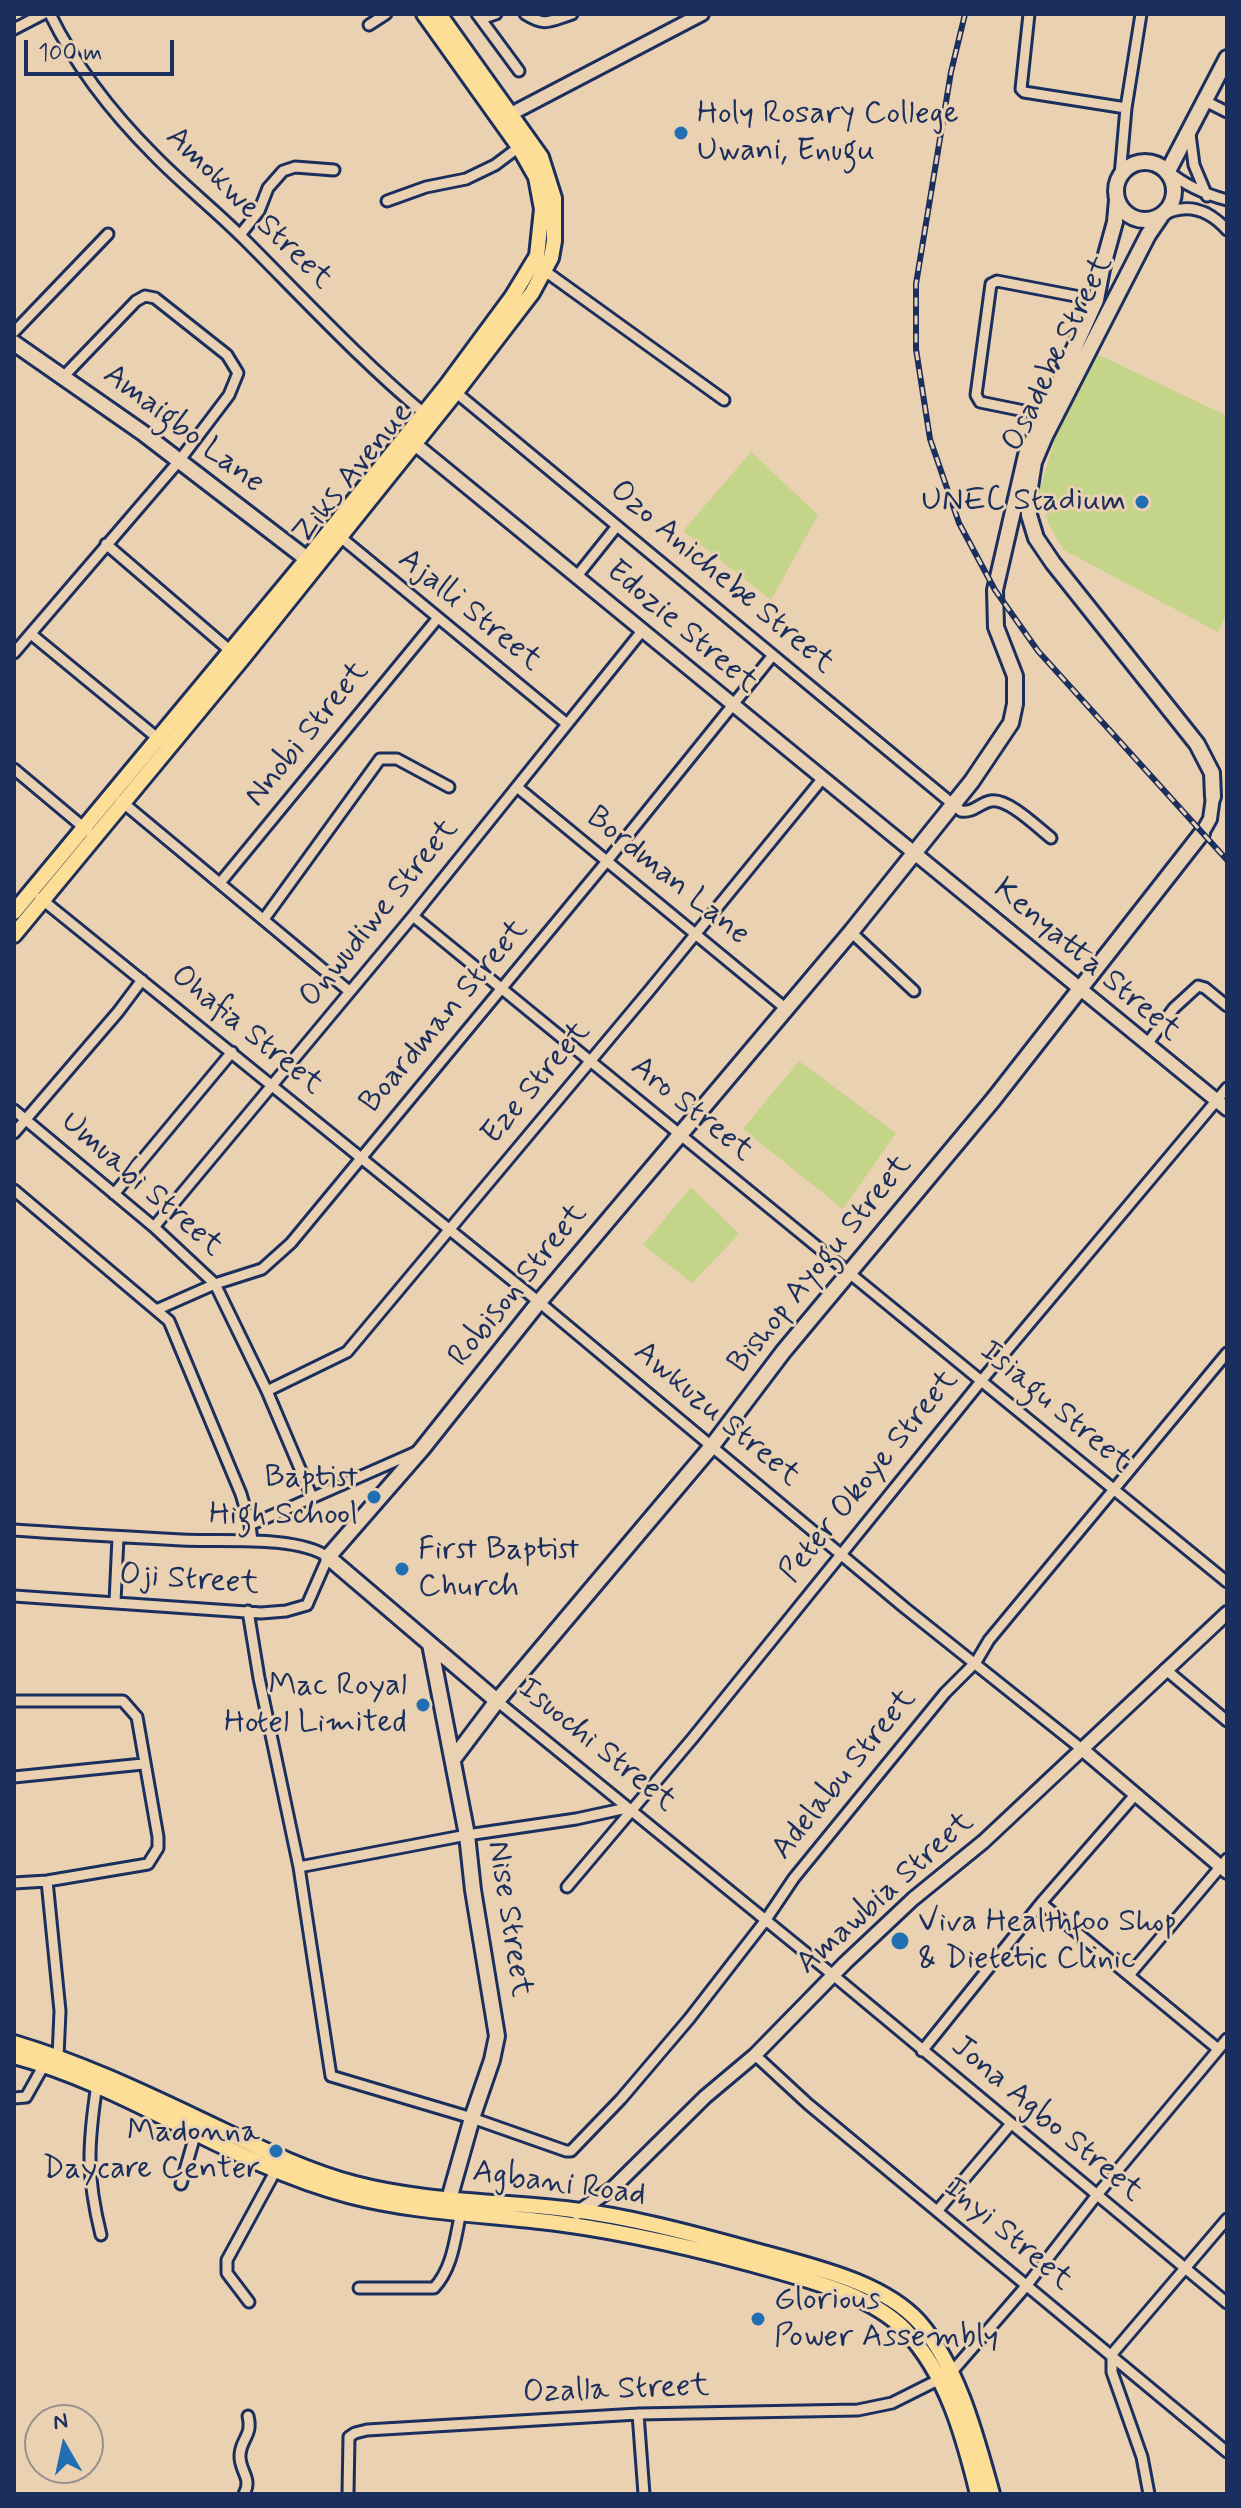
<!DOCTYPE html>
<style>
body{margin:0}
#map{position:relative;width:1241px;height:2508px;overflow:hidden;background:#ead1b1;font-family:Mynerve,sans-serif}
canvas{display:block}
.frame{position:absolute;inset:0;border:16px solid #1b2f5e;pointer-events:none}
.north{position:absolute;left:24px;top:2404px;width:80px;height:80px;box-sizing:border-box;background:#ead1b1;border:2px solid #979090;border-radius:50%;rotate:351deg;font-size:22px;font-weight:700;line-height:32px;text-align:center;color:#1b2f5e}
.north::after{content:'';display:block;margin:auto;width:28px;height:36px;background:#1f6fb2;clip-path:polygon(50% 0,100% 100%,50% 72%,0 100%)}
.scale{position:absolute;left:24px;top:40px;width:150px;height:36px;box-sizing:border-box;border:4px solid #1b2f5e;border-top:0;padding-left:10px;font-size:24px;line-height:28px;white-space:nowrap;color:#1b2f5e;-webkit-text-stroke:6px #ead1b1;paint-order:stroke}
</style>
<div id="map">
<canvas width="1241" height="2508"></canvas>
<div class="frame"></div>
<div class="north">N</div>
<div class="scale">100 m</div>
</div>
<script>
const c = document.querySelector('canvas').getContext('2d');
c.lineJoin = 'round';
function fill(path, color) { c.fillStyle = color; c.fill(path, 'evenodd'); }
function trace(path, color, width, dash) { c.strokeStyle = color; c.lineWidth = width; c.lineCap = dash ? 'butt' : 'round'; c.setLineDash(dash || []); c.stroke(path); }
function write(font, color, halo, rows, align = 'center') {
  c.font = font + ' Mynerve,sans-serif'; c.lineWidth = 6; c.setLineDash([]); c.textBaseline = 'middle'; c.strokeStyle = halo; c.fillStyle = color; for (const [text, x, y, turn = 0] of rows) {
    c.save(); c.translate(x, y); c.rotate((+turn || 0) * Math.PI / 180); c.textAlign = isNaN(turn) ? turn : align; if (halo) c.strokeText(text, 0, 0); c.fillText(text, 0, 0); c.restore();
  }
}
fill(new Path2D(`
 M1095,353L1227,416V614L1218,632L1064,550L1049,525L1040,489L1057,431Z
 M751,452L818,515L771,600L683,531Z
 M799,1061L896,1133L843,1209L743,1129Z
 M691,1187L739,1234L692,1283L643,1245Z`), '#c4d488');
const minor = new Path2D(`
 M50,14C76,67 112,113 154,155C182,184 214,209 243,238C303,298 361,361 426,415
 M477,14L519,71
 M525,14C545,27 550,21 572,14
 M1029,14L1021,89L1024,92L1126,108
 M481,19L496,14
 M369,25L386,14
 M14,29L43,14
 M1205,101L1227,112
 M1190,134L1194,165L1207,196
 M1168,171C1186,186 1204,194 1227,200
 M1120,176L1126,108L1141,14
 M387,201L426,187L466,179L495,165L519,147
 M1161,216C1186,202 1208,209 1227,230
 M240,235L259,211L268,188L283,171L295,167L334,170
 M545,271L724,400
 M14,332L108,234
 M453,390L961,811C974,813 979,803 991,801C1008,798 1037,827 1051,838
 M1044,415L980,402L976,395L991,284L997,281L1096,300
 M338,535L567,724
 M106,544L234,654
 M577,576L617,526
 M31,634L161,741
 M14,653L179,461L229,395L238,373L227,355L155,298L145,296L136,301L64,376
 M14,769L88,831
 M517,787L785,1008
 M121,801L349,991
 M220,883L437,619
 M40,898L539,1302L905,1608L1083,1750
 M413,916L1227,1582
 M264,919L380,759H397L449,787
 M851,932L914,991
 M1147,1044L1174,1008L1198,986L1205,988L1227,1006
 M14,1110L154,1227L215,1284L267,1391L312,1497
 M14,1133L118,1012L142,980
 M14,1190L169,1321L241,1494L250,1525L252,1541
 M114,1194L232,1052
 M154,1227L413,916L642,631
 M156,1310L215,1284L262,1269L291,1243L607,861L773,655
 M267,1391L347,1352L649,991L823,778
 M250,1525L416,1452
 M14,1530C70,1534 126,1537 182,1540C221,1542 296,1535 328,1557L307,1605L286,1611L261,1613L14,1596
 M115,1602L118,1537
 M248,1611L259,1678L299,1867L331,2076L472,2118L566,2151H571L621,2099L689,2019L765,1921L794,1878L945,1693L976,1662L989,1640L1227,1353
 M1165,1669L1227,1721
 M14,1701H123L137,1717L158,1837V1848L148,1864L47,1881L14,1883
 M497,1701L833,1975L1227,2303
 M14,1777L143,1764
 M299,1867L467,1835L576,1819L627,1808
 M47,1881L60,2011L58,2057
 M567,1887L692,1739L982,1380L1227,1088
 M1041,1903L1218,2049
 M1130,1974L1227,1859
 M922,2051L1041,1903L1135,1795
 M755,2055L808,2104L1227,2452
 M97,2084C88,2144 86,2175 101,2235
 M14,2098L26,2097L44,2065
 M181,2184L196,2132
 M938,2210L1010,2125
 M359,2288H434C453,2268 455,2238 461,2212
 M249,2302L227,2273V2260L276,2170
 M638,2414L644,2494
 M244,2494C253,2478 239,2471 240,2455C241,2438 253,2436 248,2416
 M348,2494L349,2437L355,2433L367,2430L638,2414L858,2410L892,2403L950,2374L1027,2285L1096,2196L1227,2039
 M1149,2494L1142,2457L1112,2372V2354L1227,2219`);
const tertiary = new Path2D(`
 M505,117L702,14
 M410,440L1227,1109
 M1202,833L1210,819L1213,797
 M1083,1750L1227,1872
 M577,2213L614,2187L705,2097L755,2055L845,1963L913,1899L983,1842L1227,1613`);
const secondary = new Path2D(`
 M1116 191a29 29 0 1 1 58 0a29 29 0 1 1-58 0Z
 M1168,171L1227,58
 M1161,216L1148,235L1045,436L1034,462L1028,500L1029,515L1036,538L1053,563L1197,744L1212,773L1213,797
 M14,343L143,433L307,559
 M430,1644L467,1835L473,1890L497,2036L492,2060L472,2118L446,2210
 M497,1701L328,1557L422,1449L539,1302L851,932L972,781L1011,723L1015,704V676L996,627L995,590L1026,455L1096,300L1102,269L1115,222L1117,200
 M454,1758L497,1701L712,1446L783,1352L993,1100L1202,833`);
const primary = new Path2D(`
 M14,912L307,559L447,385L512,297L537,256L542,209L536,177L519,147L424,14
 M14,935L242,659L456,392L532,293L551,258L554,241V198L541,157L439,14
 M14,2043C78,2062 138,2090 199,2119C250,2143 299,2169 355,2184C423,2202 495,2201 565,2209C637,2217 708,2238 778,2257C825,2270 885,2285 919,2322C959,2368 976,2437 992,2494
 M14,2056C131,2087 230,2164 348,2195C416,2213 487,2214 557,2223C632,2233 708,2251 781,2272C823,2284 873,2298 905,2330C947,2374 964,2437 978,2494`);
trace(minor, '#1b2f5e', 15);
trace(tertiary, '#1b2f5e', 18);
trace(secondary, '#1b2f5e', 20);
trace(primary, '#1b2f5e', 20);
trace(minor, '#ead1b1', 9);
trace(tertiary, '#ead1b1', 12);
trace(secondary, '#ead1b1', 14);
trace(primary, '#fdde96', 14);
const rail = new Path2D(`
 M965,14L951,72L916,284V349L930,439L959,523L995,590L1038,651L1227,860`);
trace(rail, '#1b2f5e', 6);
trace(rail, '#ead1b1', 3, [9]);
for (const [x, y, r, color] of [
 [681,133,8,"#1f6fb2"],
 [1142,502,8,"#1f6fb2"],
 [374,1497,8,"#1f6fb2"],
 [402,1569,8,"#1f6fb2"],
 [423,1705,8,"#1f6fb2"],
 [900,1941,10,"#1f6fb2"],
 [276,2151,8,"#1f6fb2"],
 [758,2319,8,"#1f6fb2"]
]) { const dot = new Path2D(); dot.arc(x, y, r, 0, 2 * Math.PI); c.fillStyle = color; c.fill(dot); trace(dot, '#ead1b1', 3); }
write('32px', '#1b2f5e', '#ead1b1', [
 ["Holy Rosary College",697,115],
 ["Uwani, Enugu",697,152],
 ["UNEC Stadium",1126,502,"right"],
 ["Baptist",358,1479,"right"],
 ["High School",358,1516,"right"],
 ["First Baptist",418,1551],
 ["Church",418,1588],
 ["Mac Royal",407,1687,"right"],
 ["Hotel Limited",407,1724,"right"],
 ["Viva Healthfoo Shop",918,1923],
 ["& Dietetic Clinic",918,1960],
 ["Madonna",260,2133,"right"],
 ["Daycare Center",260,2170,"right"],
 ["Glorious",774,2301],
 ["Power Assembly",774,2338]
], 'left');
write('32px', '#1b2f5e', '#ead1b1', [
 ["Amokwe Street",248,209,44],
 ["Osadebe Street",1059,354,-64],
 ["Amaigbo Lane",183,430,37],
 ["Ziks Avenue",354,474,-51],
 ["Ozo Anichebe Street",721,578,40],
 ["Ajalli Street",469,611,39],
 ["Edozie Street",681,628,40],
 ["Nnobi Street",308,735,-51],
 ["Bordman Lane",667,877,39],
 ["Onwudiwe Street",380,914,-51],
 ["Kenyatta Street",1086,961,40],
 ["Boardman Street",445,1017,-50],
 ["Ohafia Street",246,1031,39],
 ["Eze Street",537,1084,-50],
 ["Aro Street",691,1110,39],
 ["Umuabi Street",141,1185,41],
 ["Bishop Ayogu Street",821,1265,-51],
 ["Robison Street",519,1286,-51],
 ["Isiagu Street",1055,1408,40],
 ["Awkuzu Street",716,1415,40],
 ["Peter Okoye Street",870,1477,-51],
 ["Oji Street",189,1581,4],
 ["Isuochi Street",596,1746,39],
 ["Adelabu Street",845,1775,-51],
 ["Amawbia Street",886,1894,-42],
 ["Nise Street",508,1919,81],
 ["Jona Agbo Street",1046,2120,40],
 ["Agbani Road",559,2185,8],
 ["Inyi Street",1007,2235,40],
 ["Ozalla Street",616,2391,-2]
]);
</script>
